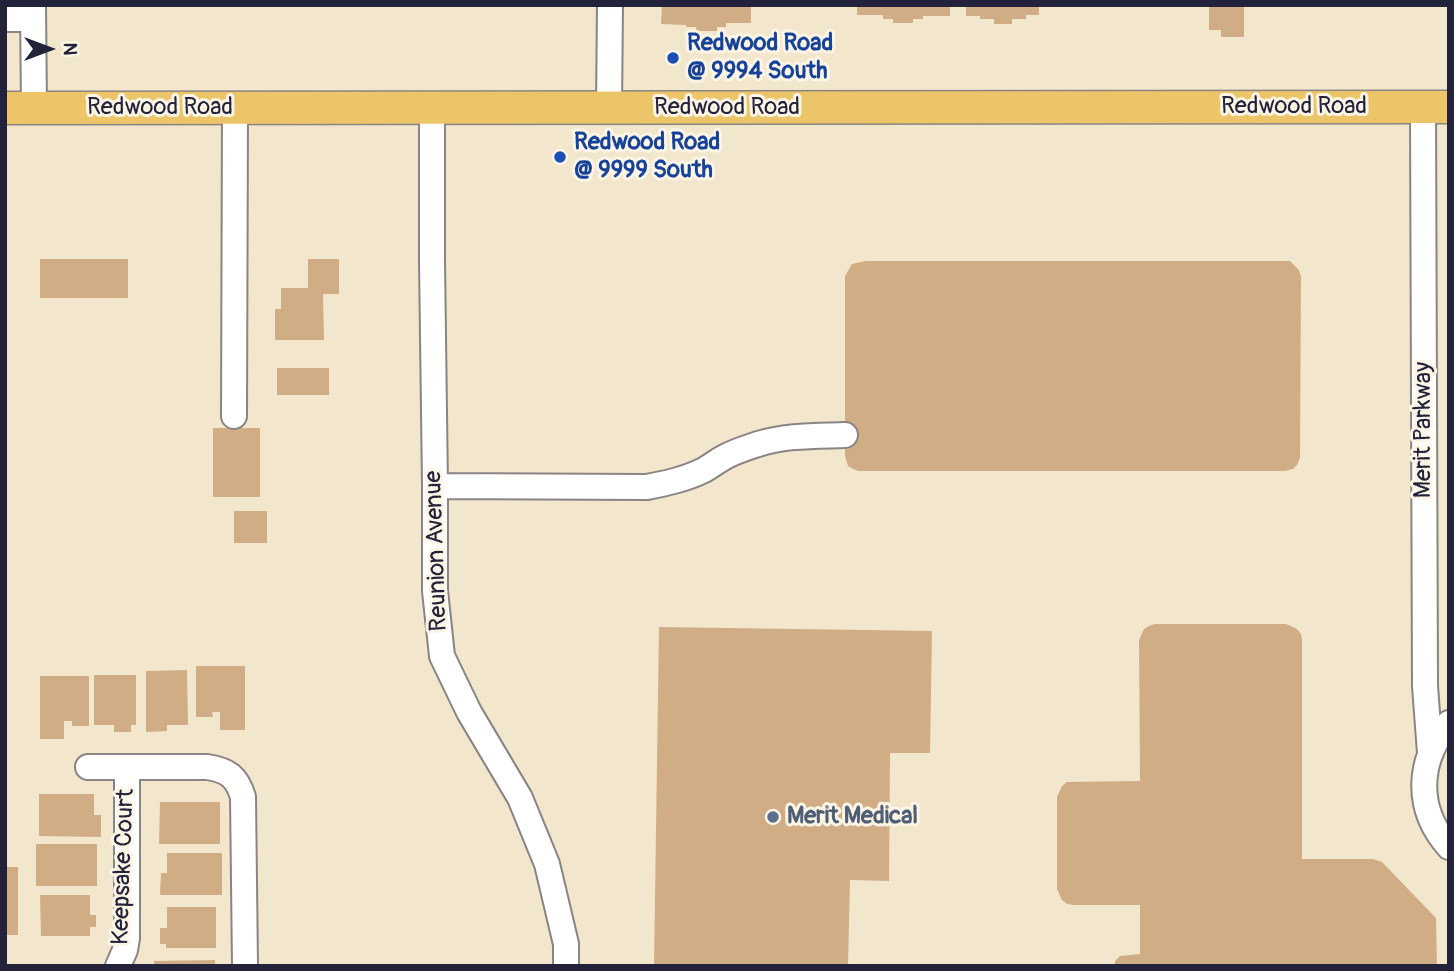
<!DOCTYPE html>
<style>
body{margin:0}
#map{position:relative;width:1454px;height:971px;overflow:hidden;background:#f2e7cc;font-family:Pangolin,sans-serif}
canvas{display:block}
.frame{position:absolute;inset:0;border:7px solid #22223b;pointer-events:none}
.north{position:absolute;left:14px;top:14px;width:70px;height:70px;-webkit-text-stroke:5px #fcf5e5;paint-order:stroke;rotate:90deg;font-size:19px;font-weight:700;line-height:28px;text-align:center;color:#22223b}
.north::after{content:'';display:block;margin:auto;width:24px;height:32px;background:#22223b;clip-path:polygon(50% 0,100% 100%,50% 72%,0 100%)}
</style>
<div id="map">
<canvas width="1454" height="971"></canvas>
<div class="frame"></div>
<div class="north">N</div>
</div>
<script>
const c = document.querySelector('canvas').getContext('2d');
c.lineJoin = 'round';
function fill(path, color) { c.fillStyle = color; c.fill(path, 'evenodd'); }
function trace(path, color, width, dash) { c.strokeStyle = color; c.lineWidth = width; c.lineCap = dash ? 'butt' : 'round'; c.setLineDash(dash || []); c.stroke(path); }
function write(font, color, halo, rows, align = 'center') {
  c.font = font + ' Pangolin,sans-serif'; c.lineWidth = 6; c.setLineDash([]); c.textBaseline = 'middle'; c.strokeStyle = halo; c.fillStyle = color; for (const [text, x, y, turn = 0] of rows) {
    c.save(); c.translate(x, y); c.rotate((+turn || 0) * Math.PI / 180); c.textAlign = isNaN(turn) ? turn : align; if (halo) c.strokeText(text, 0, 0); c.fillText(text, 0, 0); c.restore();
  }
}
fill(new Path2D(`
 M662,5H751V23H726V27H717V31H696V27H686V25L661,24Z
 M857,5H950V16H923V19H913V23H893V19H883V15H857Z
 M966,5H1039V15H1026V19H1012V24H994V19H980V16H966Z
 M1209,5H1244V37H1221V30H1209Z
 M40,259H128V298H40Z
 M308,259H339V294H323L324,340H275V309H281V288H308Z
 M865,261H1290L1299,270L1301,277L1300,458L1297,465L1293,469L1285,471H858L853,469L848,466L845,456V276L852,264Z
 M277,368H329V395H277Z
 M213,428H260V497H213Z
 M234,511H267V543H234Z
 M1155,624H1286L1297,629L1301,634L1302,640V859H1373L1382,862L1436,918L1437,966H1114L1115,961L1120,956L1140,954V905H1073L1067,904L1062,900L1057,889V797L1062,786L1067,782L1140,781L1139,640L1144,629L1149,626Z
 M659,627L932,631L930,753H890L889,881L850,880L848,966H654Z
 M196,666H245V730H220V712H212L213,717H196Z
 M187,670L188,725H167V731L146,732V671Z
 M94,675H136V725H131V732H114V725H94Z
 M40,676H89V726H72V721H64V739H40Z
 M39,794H94V815H101V837L39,836Z
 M160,802H220V844H159Z
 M36,844H97V886H36Z
 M167,853H222V895H160L161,873H167Z
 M5,867H18V935H5Z
 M40,895H90V915H96V927H90V936H41Z
 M167,907H216V948H166V944H160V928H167Z
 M215,960V966H154V961Z`), '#d0ad85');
const minor = new Path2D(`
 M33,5L34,108
 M5,19H33
 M1423,107L1425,686L1430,753
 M432,108V261L435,486V591L442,656L469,712L520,798L547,864L566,944V966
 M609,108L610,5
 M234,416L235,108
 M435,486L647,487C667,483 686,479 704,470C711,466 716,462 723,458C733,452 746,448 758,444C786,435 816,436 845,435
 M1449,723C1417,761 1415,809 1449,847
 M88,767H207C228,770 237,777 243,797L245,966
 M118,966L125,950L127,938V767`);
const major = new Path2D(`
 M5,108L1449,107`);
trace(minor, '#8a8484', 28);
trace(major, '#8a8484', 35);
trace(minor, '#fff', 24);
trace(major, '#edc569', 32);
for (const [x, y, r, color] of [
 [673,58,7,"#1a4fb4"],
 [560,157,7,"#1a4fb4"],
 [773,817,7,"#5c6f8a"]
]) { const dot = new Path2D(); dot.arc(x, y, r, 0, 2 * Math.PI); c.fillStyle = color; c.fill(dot); trace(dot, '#fcf5e5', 2.5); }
write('bold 24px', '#164399', '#fcf5e5', [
 ["Redwood Road",687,44],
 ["@ 9994 South",687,72],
 ["Redwood Road",574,143],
 ["@ 9999 South",574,171]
], 'left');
write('24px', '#22223b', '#fcf5e5', [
 ["Redwood Road",1294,107],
 ["Redwood Road",160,108],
 ["Redwood Road",727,108],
 ["Merit Parkway",1424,430,-90],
 ["Reunion Avenue",437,551,-92],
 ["Keepsake Court",124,867,-88]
]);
write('bold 24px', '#4e5e75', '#fcf5e5', [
 ["Merit Medical",787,817]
], 'left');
</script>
